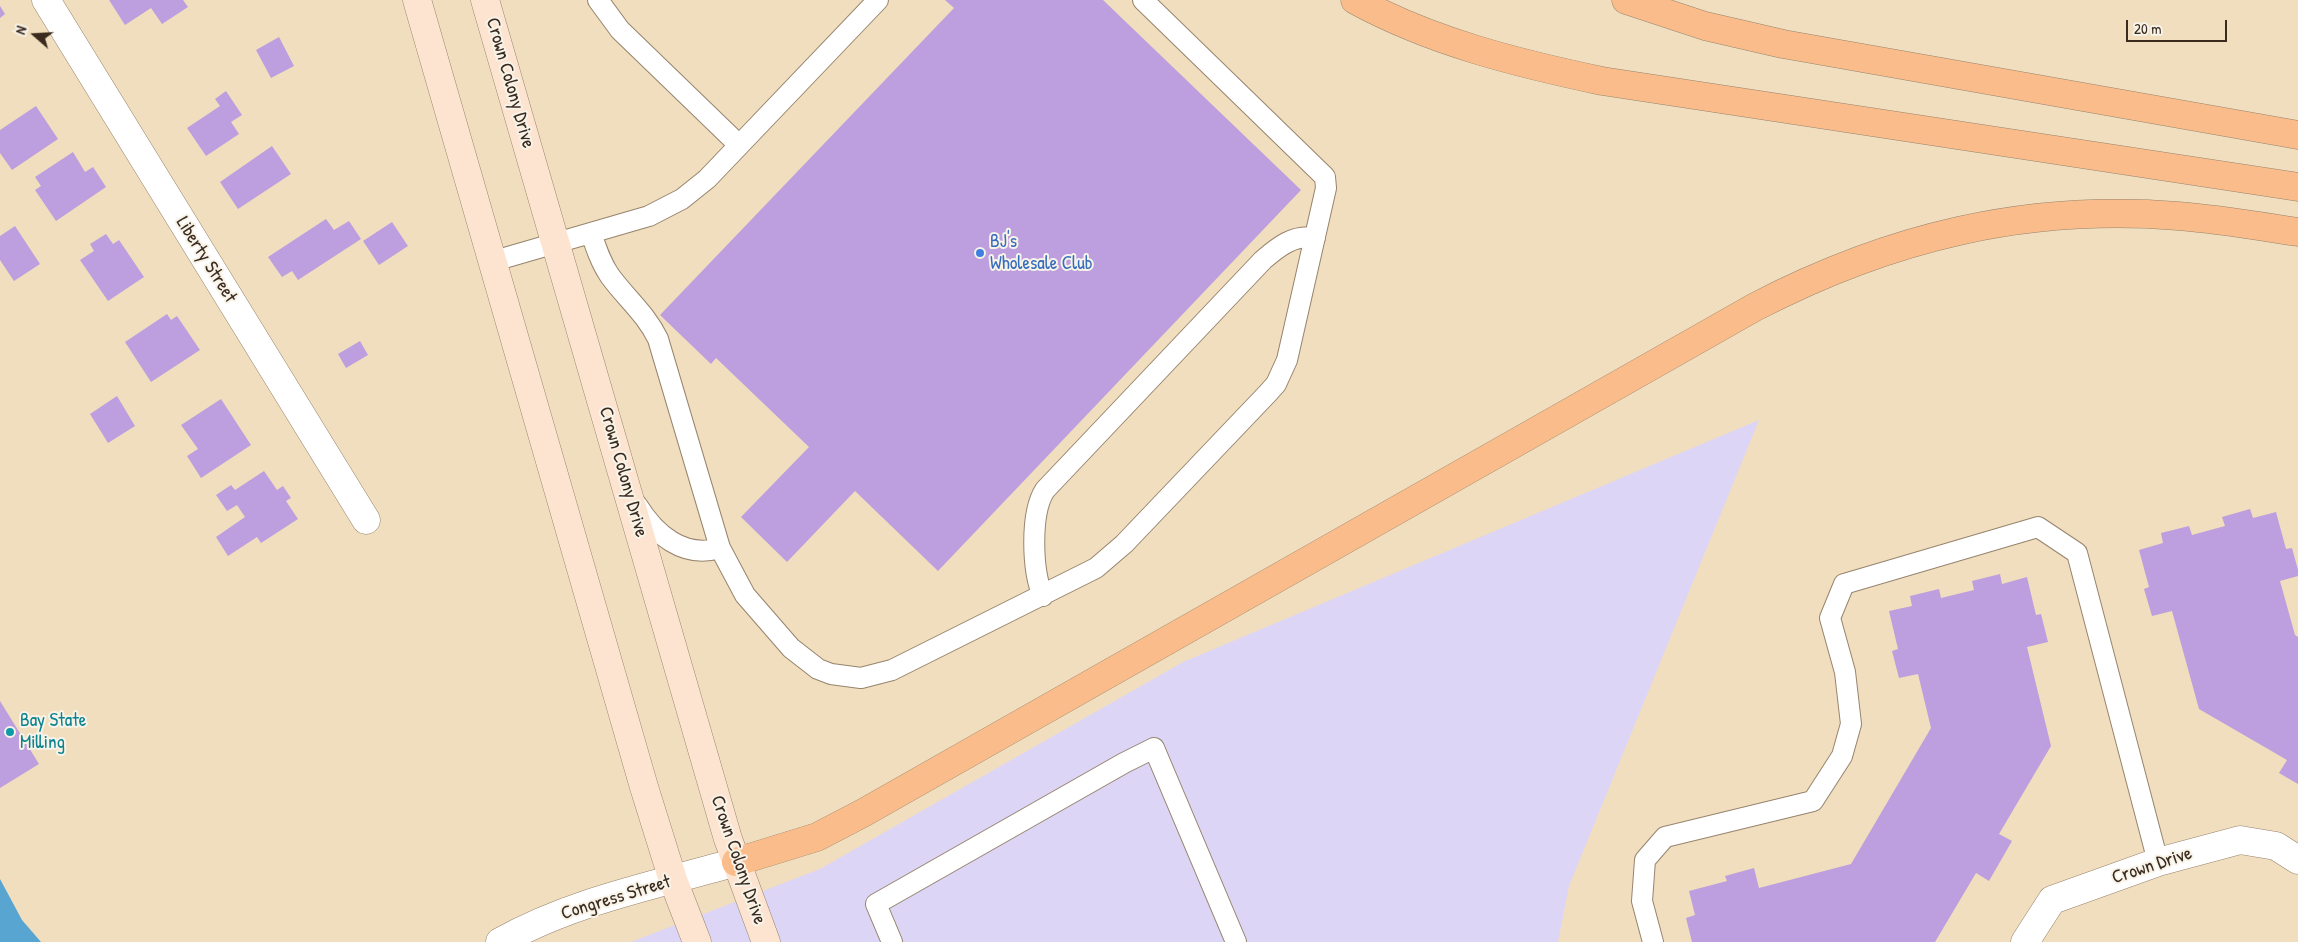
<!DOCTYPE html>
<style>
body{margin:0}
#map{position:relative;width:2298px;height:942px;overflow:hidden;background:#f1debe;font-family:"Patrick Hand",sans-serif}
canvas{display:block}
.north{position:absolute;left:10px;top:10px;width:50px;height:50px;-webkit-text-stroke:4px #f7f3e8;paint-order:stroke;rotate:289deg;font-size:14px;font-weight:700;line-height:20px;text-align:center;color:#3b2a1e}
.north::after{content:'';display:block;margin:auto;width:18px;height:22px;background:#3b2a1e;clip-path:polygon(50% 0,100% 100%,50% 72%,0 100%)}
.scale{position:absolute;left:2126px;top:20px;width:101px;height:22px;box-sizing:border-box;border:2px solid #3b2a1e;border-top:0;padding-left:6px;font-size:15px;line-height:18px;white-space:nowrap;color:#3b2a1e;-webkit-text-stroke:4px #f7f3e8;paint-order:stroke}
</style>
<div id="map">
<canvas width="2298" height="942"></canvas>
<div class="north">N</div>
<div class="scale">20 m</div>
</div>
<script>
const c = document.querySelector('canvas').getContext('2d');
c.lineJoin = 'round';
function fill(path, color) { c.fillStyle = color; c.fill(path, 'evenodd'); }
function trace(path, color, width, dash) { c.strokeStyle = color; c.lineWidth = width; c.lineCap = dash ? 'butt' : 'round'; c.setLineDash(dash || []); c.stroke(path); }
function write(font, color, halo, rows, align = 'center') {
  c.font = font + ' "Patrick Hand",sans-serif'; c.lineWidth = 4; c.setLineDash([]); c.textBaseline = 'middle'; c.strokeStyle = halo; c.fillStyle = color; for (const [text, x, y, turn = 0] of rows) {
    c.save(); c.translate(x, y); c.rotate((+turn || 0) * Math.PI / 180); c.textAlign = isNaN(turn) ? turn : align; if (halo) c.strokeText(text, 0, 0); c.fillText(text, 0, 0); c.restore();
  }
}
fill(new Path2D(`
 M1759,420L1569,886L1558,942H631L820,869L1183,662Z`), '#ddd5f6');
fill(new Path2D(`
 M0,879L22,920L41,942H0Z`), '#58a5d1');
fill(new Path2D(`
 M109,0H183L188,7L162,24L151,8L125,25Z
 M945,0H1103L1301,190L938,571L855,491L787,562L741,517L809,447L716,358L711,364L660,315L954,8Z
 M0,6L5,14L0,18Z
 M279,37L294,66L271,78L256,50Z
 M226,91L242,115L231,122L239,134L206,156L187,128L220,106L215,99Z
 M36,106L58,139L12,170L0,153V130Z
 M272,146L291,174L238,209L220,182Z
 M73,152L85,172L93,167L106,187L56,221L35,190L41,186L35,177Z
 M326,219L334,230L349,221L361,239L298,280L292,271L282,277L268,257Z
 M392,222L408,246L379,265L363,241Z
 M15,226L40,264L14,281L0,260V236Z
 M106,234L113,244L119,240L144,277L108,301L80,260L94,251L90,244Z
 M167,314L171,320L177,316L200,350L151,382L125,342Z
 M360,341L368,355L346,368L338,354Z
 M117,396L135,426L108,443L90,414Z
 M221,399L251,445L201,478L187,456L198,449L181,425Z
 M264,471L277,490L283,486L291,498L286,501L298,519L261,543L257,537L228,556L216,537L245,517L237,505L227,511L216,495L231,485L235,490Z
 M2250,509L2253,518L2276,512L2286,549L2292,548L2298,570V576L2280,581L2295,635L2298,637V784L2279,773L2287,760L2199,709L2172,611L2152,616L2144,589L2149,587L2139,550L2163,543L2161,533L2189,526L2192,535L2225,526L2222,517Z
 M2000,574L2002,584L2027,577L2036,615L2041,614L2048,642L2027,647L2051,746L1999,834L2012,841L1989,881L1976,873L1935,942H1692L1686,918L1695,915L1689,891L1727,881L1725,876L1754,868L1759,888L1851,864L1931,728L1918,674L1899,678L1892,651L1898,649L1889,611L1912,606L1910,596L1939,589L1941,598L1974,590L1972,581Z
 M0,701L39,764L0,788Z`), '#bd9ede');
const lane = new Path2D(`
 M598,0L620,30L739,145
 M591,233C596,248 601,263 610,276C626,298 646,314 658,339L720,548L745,595L791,648L818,669L831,674L861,678L892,670L1096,568L1124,544L1268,393L1276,384L1287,360L1326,188L1325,177L1143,0
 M494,261L649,216L682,199L707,179L878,0
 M637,505C655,534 683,559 720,548
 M1043,596C1032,571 1030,513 1045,490L1263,260C1278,247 1294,234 1315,238
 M892,942L876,904L1124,763L1154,748L1236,942
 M1653,942L1642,901L1645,860L1665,837L1813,801L1842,756L1851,724L1845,672L1830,618L1844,584L2038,527L2077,553L2158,862`);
const street = new Path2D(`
 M46,0L366,520
 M500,942C573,901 656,885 736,862
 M2025,942L2052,900L2158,862L2240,840L2276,846L2298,860`);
const secondary = new Path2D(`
 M417,0L644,787L673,880L697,942
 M485,0L728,839L766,942`);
const highway = new Path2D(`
 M1355,0C1432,42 1517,63 1602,81L2298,187
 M1626,0L1705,26L1783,44L2298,135
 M736,862L817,837L863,813L1755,307C1890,237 2025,204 2178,216C2218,219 2258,226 2298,232`);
trace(lane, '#96846e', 22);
trace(street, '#96846e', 29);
trace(secondary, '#96846e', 29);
trace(highway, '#96846e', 29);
trace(lane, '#fff', 20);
trace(street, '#fff', 28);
trace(secondary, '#fde4d0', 28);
trace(highway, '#f9bc8a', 28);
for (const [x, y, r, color] of [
 [980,253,5,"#3f7fe0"],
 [10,732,5,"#0f9aa8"]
]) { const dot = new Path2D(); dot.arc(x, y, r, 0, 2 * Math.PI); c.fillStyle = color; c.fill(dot); trace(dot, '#f7f3e8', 2); }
write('19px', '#3b2a1e', '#f7f3e8', [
 ["Crown Colony Drive",510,83,74],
 ["Liberty Street",206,260,58],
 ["Crown Colony Drive",623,472,74],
 ["Crown Colony Drive",738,860,71],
 ["Crown Drive",2152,866,-18],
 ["Congress Street",616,898,-17]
]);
write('19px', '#366cbe', '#f7f3e8', [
 ["BJ's",990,242],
 ["Wholesale Club",990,264]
], 'left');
write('19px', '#0d838f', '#f7f3e8', [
 ["Bay State",20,721],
 ["Milling",20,743]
], 'left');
</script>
